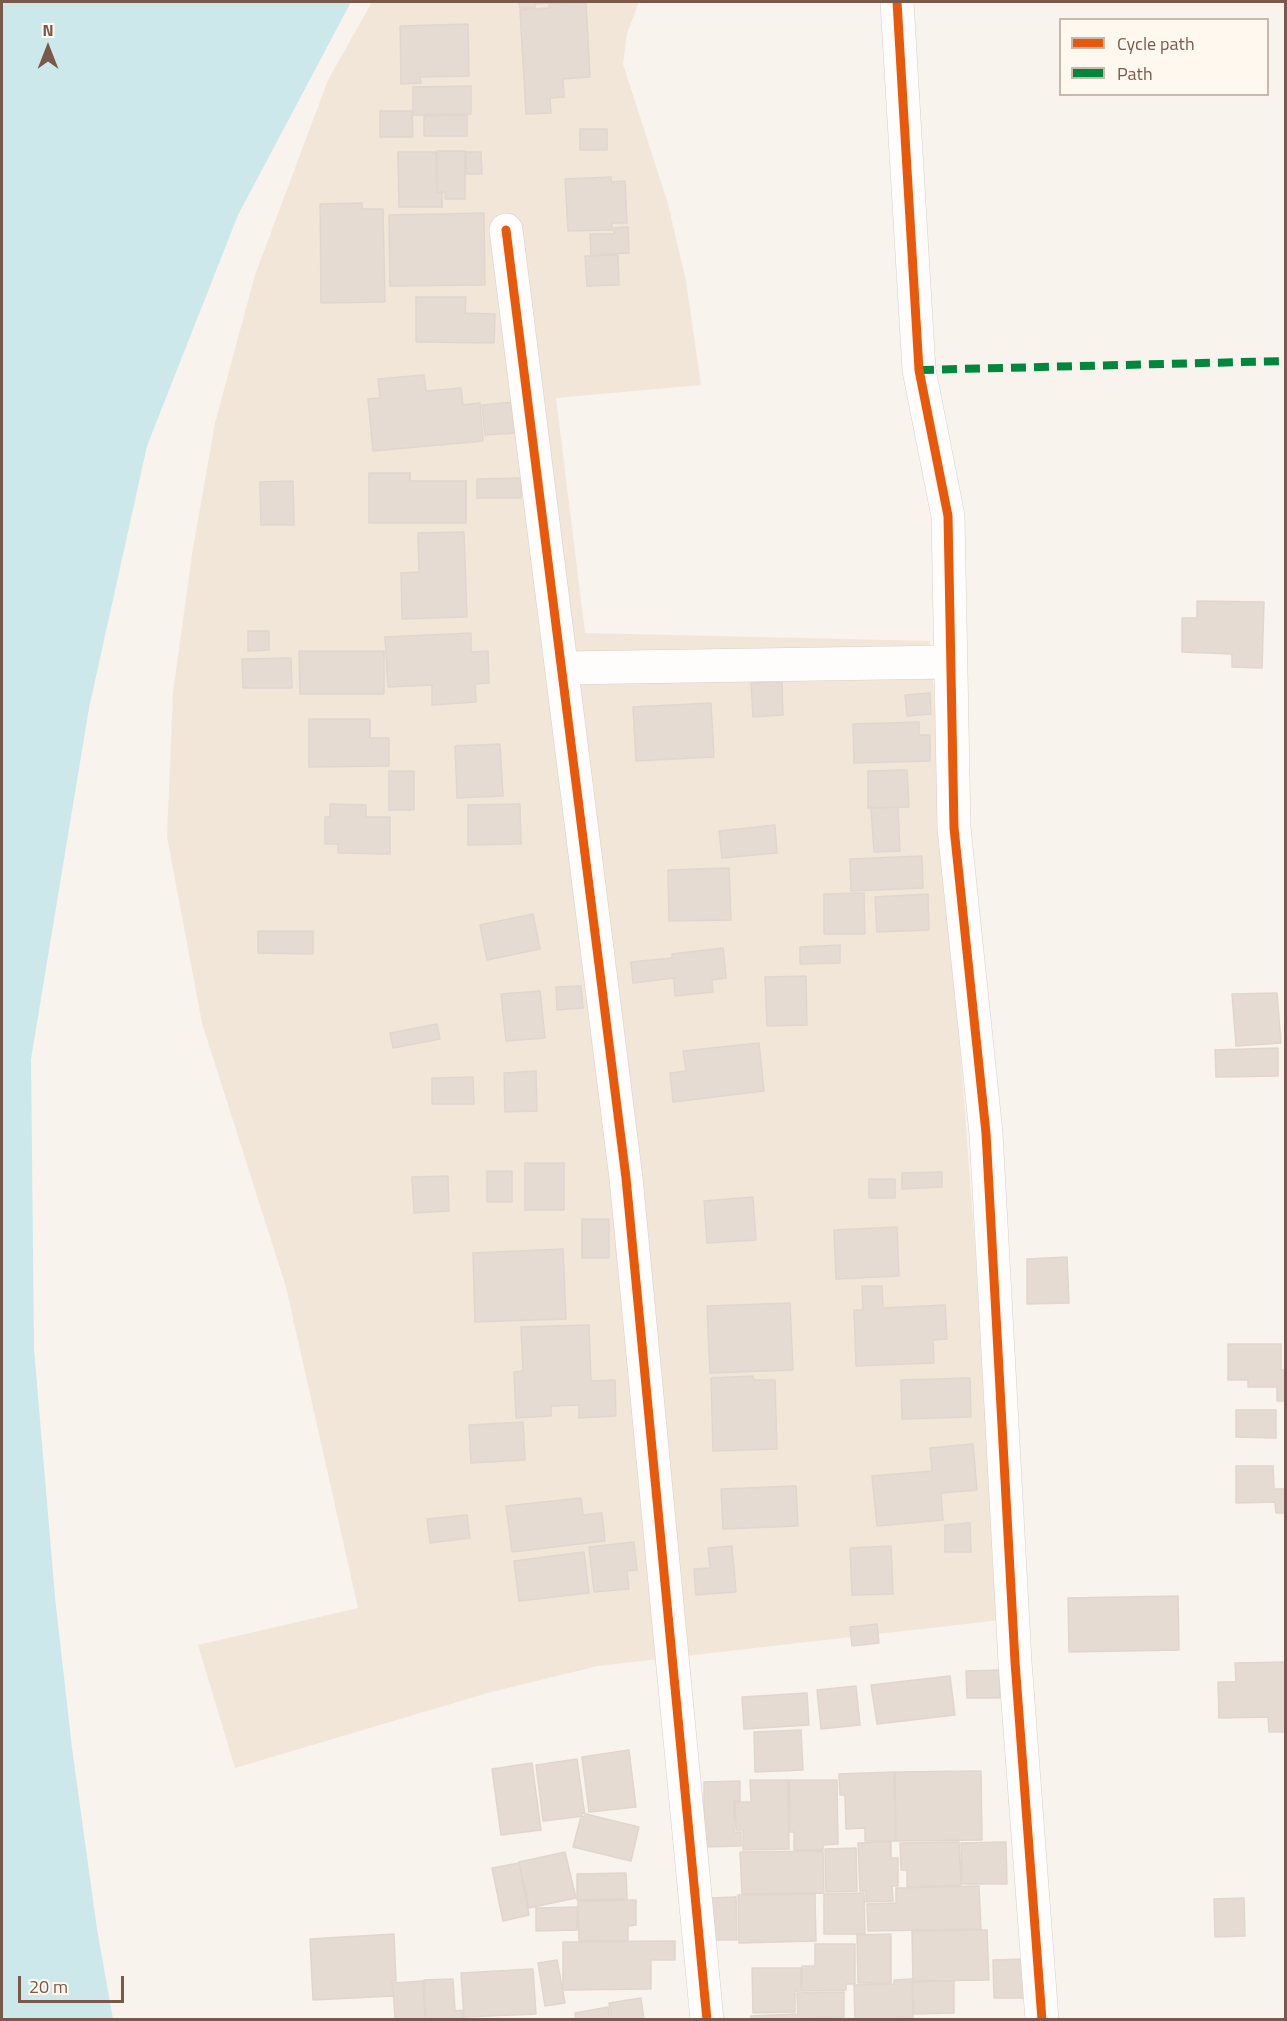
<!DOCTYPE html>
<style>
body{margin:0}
#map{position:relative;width:1287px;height:2021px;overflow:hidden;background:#f8f3ec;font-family:"Titillium Web",sans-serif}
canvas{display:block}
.frame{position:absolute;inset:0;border:3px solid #795949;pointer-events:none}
.legend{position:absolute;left:1059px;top:18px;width:210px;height:78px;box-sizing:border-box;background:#fff8ee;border:2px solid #c9b8ac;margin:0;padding:8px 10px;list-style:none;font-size:18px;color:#795949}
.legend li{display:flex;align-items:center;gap:12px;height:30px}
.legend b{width:30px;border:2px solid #c9b8ac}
.north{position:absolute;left:18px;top:18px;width:60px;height:60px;-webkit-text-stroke:4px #fff8ee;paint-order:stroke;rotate:0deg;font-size:16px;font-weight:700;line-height:24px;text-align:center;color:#795949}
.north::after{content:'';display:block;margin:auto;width:21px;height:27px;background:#795949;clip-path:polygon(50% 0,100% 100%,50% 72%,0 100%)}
.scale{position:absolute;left:18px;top:1976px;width:106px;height:27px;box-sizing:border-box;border:3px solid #795949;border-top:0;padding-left:8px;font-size:18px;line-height:21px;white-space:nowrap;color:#795949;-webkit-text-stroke:4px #fff8ee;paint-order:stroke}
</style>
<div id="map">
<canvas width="1287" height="2021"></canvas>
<div class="frame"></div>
<ul class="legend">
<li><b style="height:8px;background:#e8590c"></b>Cycle path</li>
<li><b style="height:8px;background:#00873e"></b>Path</li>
</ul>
<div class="north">N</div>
<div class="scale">20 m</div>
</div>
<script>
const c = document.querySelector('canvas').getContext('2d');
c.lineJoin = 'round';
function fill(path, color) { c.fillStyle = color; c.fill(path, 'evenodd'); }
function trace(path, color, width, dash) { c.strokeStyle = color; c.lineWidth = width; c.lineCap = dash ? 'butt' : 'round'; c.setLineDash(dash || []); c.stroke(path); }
fill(new Path2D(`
 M372,2H639L627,33L623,64L668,204L686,281L701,385L556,398L585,633L930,641L977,1275L1000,1620L598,1666L491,1692L235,1768L198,1645L358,1608L286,1287L202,1023L167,837L173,692L193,548L215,423L255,275L328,80Z`), '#f2e6d9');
fill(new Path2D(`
 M2,2H351L238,215L147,446L89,708L31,1059L34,1349L55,1597L72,1748L97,1929L113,2019H2Z`), '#cde8ea');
const building = new Path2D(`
 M519,2H569L535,4V8H520Z
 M586,3L590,77L563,79L564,97L550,98L551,113L526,114L520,10L549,8V4Z
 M468,24L469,76L420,77L421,83L401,84L400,26Z
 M471,86V114L413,115V87Z
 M380,111H412L413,137H380Z
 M467,115V136H424V116Z
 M580,129H607V150H580Z
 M437,151H465V199H445V192H437Z
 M398,152H436L437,193H442V207H399Z
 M466,152H481L482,174H466Z
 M611,177V182L625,181L627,223H612V230L568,231L565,179Z
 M362,203V209H383L385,302L321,303L320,204Z
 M484,213L485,285L390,286L389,215Z
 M628,227L629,253L591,255L590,234H614V228Z
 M618,255L619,285L587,286L585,256Z
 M416,297H466L465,313L495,314L494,343L416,342Z
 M424,375L426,391L461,388L463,405L480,403L483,441L373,451L368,399L380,398L378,379Z
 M515,402L517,433L485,435L482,405Z
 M369,473H410V481H466V523H369Z
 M521,478V498H477V479Z
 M293,481L294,525H261L260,482Z
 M464,532L467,617L402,619L401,573L419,572L418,533Z
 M1197,601L1264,602L1262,668L1232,667V654L1182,652V618H1197Z
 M248,631H269V650L248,651Z
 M471,633V652L488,651L489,683L475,684L476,702L432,705V685L388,687L385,637Z
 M299,651H384V694H300Z
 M291,658L292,688H243L242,659Z
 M782,682L783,715L753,717L751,683Z
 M930,693L931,714L907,716L905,695Z
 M711,703L714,757L636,761L633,707Z
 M309,719H370V738H389V766L309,767Z
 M919,722V735H930V761L854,763L853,724Z
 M500,744L503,796L457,798L455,746Z
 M907,770L909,807L868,808V771Z
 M389,771H414V810H389Z
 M330,804L366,805V817H390V854L338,853V844H325V817H330Z
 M520,804L521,844L468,845V805Z
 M898,807L900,851L874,852L871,808Z
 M775,825L777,853L722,858L719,831Z
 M922,856L923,888L851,891L850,859Z
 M729,868L731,920L669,921L668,870Z
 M864,893L865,934H824V894Z
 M928,894L929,930L877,932L875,897Z
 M533,914L540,949L487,960L480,925Z
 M258,931H313V954L258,953Z
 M840,945V963L800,964V947Z
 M723,948L726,978L712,980L713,992L675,996L674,978L633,983L631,962L672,958V954Z
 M806,976L807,1025L767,1026L765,977Z
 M581,986L583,1008L557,1010L556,987Z
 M540,991L545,1038L506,1041L501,994Z
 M1277,993L1281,1043L1236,1046L1232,994Z
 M437,1024L440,1039L393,1048L390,1033Z
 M759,1043L764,1091L673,1102L670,1073L686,1071L683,1051Z
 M1278,1048V1076L1216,1077L1215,1050Z
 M536,1071L537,1111L505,1112L504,1073Z
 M473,1077L474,1104H432V1078Z
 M525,1163H564V1210H525Z
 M487,1171H512V1202H487Z
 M942,1172V1187L902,1189V1173Z
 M448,1176L449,1211L414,1213L412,1177Z
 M869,1179H895V1198H869Z
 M753,1197L756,1240L707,1243L704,1201Z
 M582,1219H609V1258H582Z
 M897,1227L899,1276L836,1279L834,1230Z
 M563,1249L566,1319L475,1322L473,1253Z
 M1067,1257L1069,1303L1027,1304V1259Z
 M862,1286H882L883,1308L945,1305L947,1339L933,1340L934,1363L856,1366L854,1310H863Z
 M790,1303L793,1370L710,1373L707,1306Z
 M589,1325L591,1381L615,1380L616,1416L579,1418V1405L551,1406V1416L516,1418L514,1372L523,1371L521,1327Z
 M1228,1344H1281V1370H1286V1401H1277V1387H1248V1380H1228Z
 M753,1376L754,1380H775L777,1449L713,1451L711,1378Z
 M970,1378L971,1417L902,1419L901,1380Z
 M1236,1410H1276V1438L1236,1437Z
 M523,1422L525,1460L471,1463L469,1425Z
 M973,1444L977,1490L941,1493L943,1520L877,1526L872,1476L932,1471L930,1448Z
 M1236,1466H1273L1274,1489H1286V1513H1276L1275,1502L1236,1503Z
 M796,1486L798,1526L723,1529L721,1489Z
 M581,1498L583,1515L602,1513L605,1541L512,1552L506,1506Z
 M467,1515L470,1538L430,1543L427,1519Z
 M970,1523L971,1552H945V1525Z
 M634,1542L637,1570L627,1571L629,1589L594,1592L589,1547Z
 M732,1546L736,1592L696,1595L694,1569L710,1568L708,1548Z
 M891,1546L893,1594L852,1595L850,1548Z
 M584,1552L589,1593L519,1601L514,1561Z
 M1178,1596L1179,1650L1069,1652L1068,1598Z
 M877,1624L879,1643L852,1646L850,1627Z
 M1286,1662V1732H1269L1268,1717L1219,1718L1218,1682H1236L1235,1663Z
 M999,1670L1000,1698H967L966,1671Z
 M950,1676L955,1715L877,1724L871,1685Z
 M856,1686L860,1725L821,1729L817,1690Z
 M807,1693L809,1725L744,1729L742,1697Z
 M801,1730L803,1770L755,1772L754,1732Z
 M629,1750L636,1807L589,1812L582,1757Z
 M577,1759L585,1816L543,1821L536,1765Z
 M532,1763L541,1830L501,1835L492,1769Z
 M981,1771L982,1840L896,1841L895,1772Z
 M894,1772L895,1841H865V1828L846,1829L845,1795H840L839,1774Z
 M750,1780H788L789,1849L743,1850V1830H736L735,1802H751Z
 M789,1780H837L838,1844L823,1845V1850H794V1832H790Z
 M740,1781V1801H734V1832H741V1846L704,1847V1782Z
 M582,1813L639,1827L631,1861L573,1847Z
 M891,1842V1858H898V1886H892L893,1901L866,1902V1891H860L858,1843Z
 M959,1842L961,1885L907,1887V1870H901L900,1843Z
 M1006,1842L1007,1884H962L961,1843Z
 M856,1848L857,1891L826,1892L825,1849Z
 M823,1851L824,1893L742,1894L740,1852Z
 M565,1852L576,1898L529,1908L519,1862Z
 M519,1863L529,1915L503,1921L492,1868Z
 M626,1873L627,1899L577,1900V1874Z
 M979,1886L981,1929L868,1931L867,1904L896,1903V1888Z
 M864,1893L865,1934H824V1894Z
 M815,1894L816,1941L739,1943L738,1895Z
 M736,1897L737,1940H711V1898Z
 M1244,1898L1245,1936L1215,1937L1214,1899Z
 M636,1900V1925L628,1926V1940L579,1941L578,1901Z
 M577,1907V1930L536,1931V1908Z
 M987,1930L989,1980L913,1981L912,1931Z
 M394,1934L396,1981H392L393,1996L313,2000L310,1939Z
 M891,1934V1983H858L857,1935Z
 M675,1941V1960H651V1989L563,1990V1942Z
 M815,1944H855V1984H846V1990L802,1991V1966H815Z
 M1027,1959L1028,1998H994L993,1960Z
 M557,1960L565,2003L545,2006L538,1963Z
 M752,1968H801V1991H795V2012L753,2013Z
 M533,1969L536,2014L464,2017L461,1973Z
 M453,1979L455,2011L463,2010V2020H426L424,1980Z
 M912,1979L913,2018L855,2019L854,1985L894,1984V1980Z
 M423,1981L425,2020H395L393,1983Z
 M954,1981V2013L914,2014L913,1982Z
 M844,1992V2017L798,2018L797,1993Z
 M641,1998L644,2020H612L609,2003Z
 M608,2007L610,2020H576L575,2013Z
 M796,2014V2020H751V2016Z`);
fill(building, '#e5dbd3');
trace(building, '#e1d6ce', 1.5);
const minor = new Path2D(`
 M897,2L919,370L948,516L954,828L986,1133L1015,1662L1042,2020
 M506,230L626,1178L707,2020
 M563,668L950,662`);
trace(minor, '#d7cfc8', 34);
trace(minor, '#fefdfc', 33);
trace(new Path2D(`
 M919,370L1286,361`), '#00873e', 8, [15, 8]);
trace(new Path2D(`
 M897,2L919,370L948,516L954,828L986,1133L1015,1662L1042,2020
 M506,230L626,1178L707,2020`), '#e8590c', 9);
</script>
